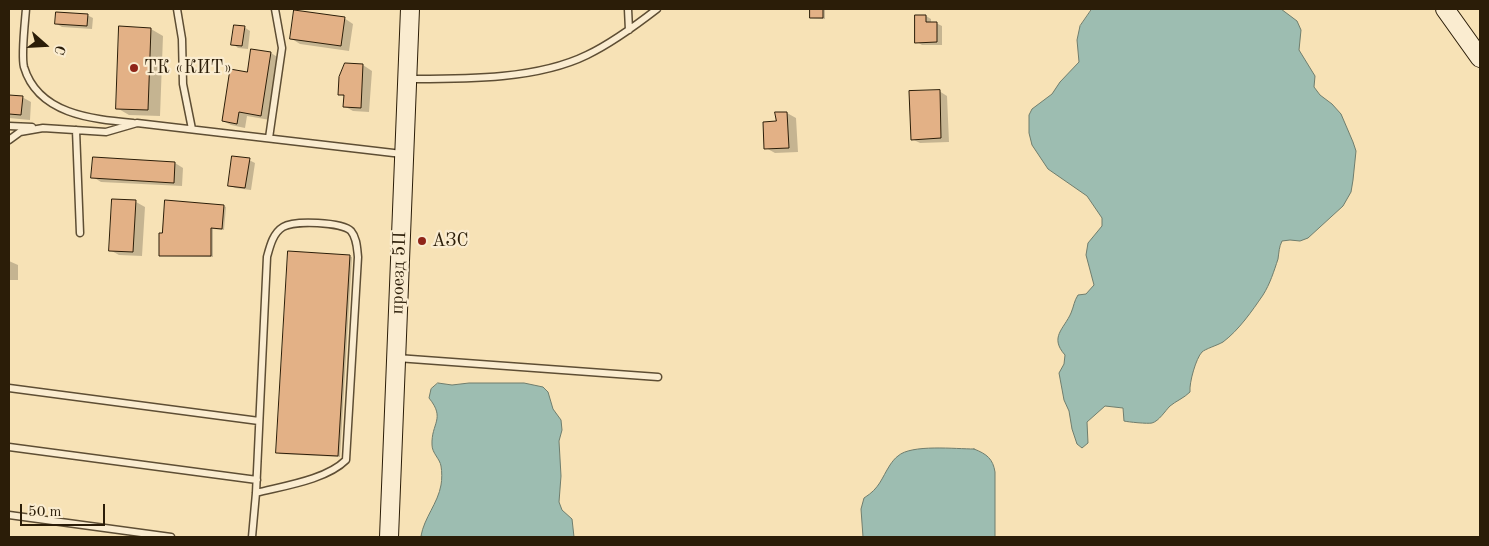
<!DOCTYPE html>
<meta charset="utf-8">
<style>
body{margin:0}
#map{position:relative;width:1489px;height:546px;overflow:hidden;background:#f7e2b6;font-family:"Old Standard TT",serif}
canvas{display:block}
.frame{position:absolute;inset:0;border:10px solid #2b1d08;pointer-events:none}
.north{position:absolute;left:20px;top:20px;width:50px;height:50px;-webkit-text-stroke:4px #faecd0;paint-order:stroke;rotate:109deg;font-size:14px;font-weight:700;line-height:20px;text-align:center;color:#2b1d08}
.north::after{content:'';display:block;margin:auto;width:18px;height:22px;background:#2b1d08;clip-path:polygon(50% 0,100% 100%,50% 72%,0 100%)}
.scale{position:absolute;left:20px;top:504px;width:85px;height:22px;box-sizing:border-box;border:2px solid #2b1d08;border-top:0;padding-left:6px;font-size:15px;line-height:18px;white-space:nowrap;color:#2b1d08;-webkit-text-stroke:4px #faecd0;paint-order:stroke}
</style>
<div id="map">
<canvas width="1489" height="546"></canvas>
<div class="frame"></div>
<div class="north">С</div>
<div class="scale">50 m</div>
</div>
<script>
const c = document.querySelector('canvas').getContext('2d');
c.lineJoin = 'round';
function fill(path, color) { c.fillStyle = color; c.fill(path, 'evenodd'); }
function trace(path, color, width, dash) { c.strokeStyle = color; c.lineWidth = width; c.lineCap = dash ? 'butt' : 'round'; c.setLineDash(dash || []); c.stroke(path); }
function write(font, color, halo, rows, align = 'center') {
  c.font = font + ' "Old Standard TT",serif'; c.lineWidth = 4.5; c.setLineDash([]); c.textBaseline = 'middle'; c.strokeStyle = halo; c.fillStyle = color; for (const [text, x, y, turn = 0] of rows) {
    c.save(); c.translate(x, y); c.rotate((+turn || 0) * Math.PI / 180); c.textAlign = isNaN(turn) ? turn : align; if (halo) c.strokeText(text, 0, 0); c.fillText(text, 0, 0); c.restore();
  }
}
const water = new Path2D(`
 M1092,9H1281L1297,21L1301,30L1299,50L1315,76L1314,87L1320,95L1332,104L1341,114L1353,142L1356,151L1353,180L1351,192L1343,206L1308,238L1300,241L1290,240L1282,241C1279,247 1279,252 1278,259C1274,271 1270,284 1263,295C1252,311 1239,330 1223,342C1218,345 1205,349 1202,352C1196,358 1189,383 1190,392C1184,398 1176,401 1170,406C1165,411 1159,421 1152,423C1148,424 1128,422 1124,421L1123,408L1105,406L1087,422L1088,443L1082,448L1077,444L1072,429L1069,411L1064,400L1059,373L1064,364L1065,355C1049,337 1064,329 1071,313C1074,306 1074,301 1078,295L1086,294L1094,285L1086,255L1088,243L1102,226V218L1087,196L1048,169L1032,145L1029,133V115L1032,109L1052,94L1060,82L1079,62L1077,40L1080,26Z
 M438,383L452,385L469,383H524L543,387L548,392L553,409L561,420L562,430L559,441L561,476L559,502L562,510L572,519L574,537H425L421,536C424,518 438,503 441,485C442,480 442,471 441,466C440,459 432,453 432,445C431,423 446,419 429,398L431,389Z
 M974,449C987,454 993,459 995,472V537H863L861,509L864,498C880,488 881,479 890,465C892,462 895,458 898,456C911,444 956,449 974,449Z`);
fill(water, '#9dbdb1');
trace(water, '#6f7d6d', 1);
fill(new Path2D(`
 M811,9L825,10V19L811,18Z
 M87,15L93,18L92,29L62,27L57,24Z
 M926,16L931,19V23H936L942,26V45H922L917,42Z
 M344,18L353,24L349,51L300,44L292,39Z
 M244,27L250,31L248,49L238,48L233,44Z
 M121,28L151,29L163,36L160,116L129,115L117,108Z
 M252,50L271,53L279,58L270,120L247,116L245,128L231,125L223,121L248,73Z
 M363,65L372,71L369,112L353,111L344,106L345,97L340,94Z
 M939,91L947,96L949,142L920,143L912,139Z
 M9,96L22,97L31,102L30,120L9,118Z
 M787,113L796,118L798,152L775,153L766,148L777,122V114Z
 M249,160L255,163L251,190L235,188L229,185Z
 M175,163L183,168L182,186L101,182L93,177Z
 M136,202L145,207L142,256L119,255L110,250Z
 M224,206L226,207L224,230L213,229V257L163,256L160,255Z
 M349,256L352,257L340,457L280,454L277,452Z
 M9,261L18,265V280H9Z`), '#0003');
const building = new Path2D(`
 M810,9H823V18H810Z
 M294,10L345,17L341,46L290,39Z
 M56,12L88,14L87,26L55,24Z
 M915,15H926V22H937V42L915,43Z
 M234,25L245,26L242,46L231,45Z
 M119,26L151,28L148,110L116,109Z
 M251,49L271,52L261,116L239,112L237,124L222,121L230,69L247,72Z
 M345,63L363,64L361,108L343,107L344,95H338L339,77Z
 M940,90L941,138L911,140L909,91Z
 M9,95L23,96L21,115L9,114Z
 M775,112H787L789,148L764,149L763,122L776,121Z
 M232,156L250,158L245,188L228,186Z
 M93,157L175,162L174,183L91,178Z
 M112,199L136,200L133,252L109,251Z
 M165,200L224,205L222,229L211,228V256H159V233H162Z
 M288,251L350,255L338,456L276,453Z`);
fill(building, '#e3b186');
trace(building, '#2b1d08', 1);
const lane = new Path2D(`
 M26,9C25,22 21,56 24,67C38,114 91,119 133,123
 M177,9L182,39L183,84L192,129
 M628,9L629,30
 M408,79C463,79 536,80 587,55C612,43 635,26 657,9
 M9,126L32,127
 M76,130L80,233
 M269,138L282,48L275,9
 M9,140L20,132L43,128L106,132L137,123L402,154
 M397,358L658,377
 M9,388L259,421
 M9,447L257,480
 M9,515L171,537
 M252,537L256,493L267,257C270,246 273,233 283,227C294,220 342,222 351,231C357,238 357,248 358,257L346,460C326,480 283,486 256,493`);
const secondary = new Path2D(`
 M1445,9L1480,58
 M389,537L410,9`);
trace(lane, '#5e4e34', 9);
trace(secondary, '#2b1d08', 20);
trace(lane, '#faecd0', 6);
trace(secondary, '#faecd0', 18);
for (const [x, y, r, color] of [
 [134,68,5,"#8f2418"],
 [422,241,5,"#8f2418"]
]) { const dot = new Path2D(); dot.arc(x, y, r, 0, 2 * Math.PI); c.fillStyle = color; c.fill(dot); trace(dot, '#faecd0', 2); }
write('18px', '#2b1d08', '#faecd0', [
 ["ТК «КИТ»",144,68],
 ["АЗС",432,241]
], 'left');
write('18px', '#2b1d08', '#faecd0', [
 ["проезд 5П",399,273,-88]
]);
</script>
